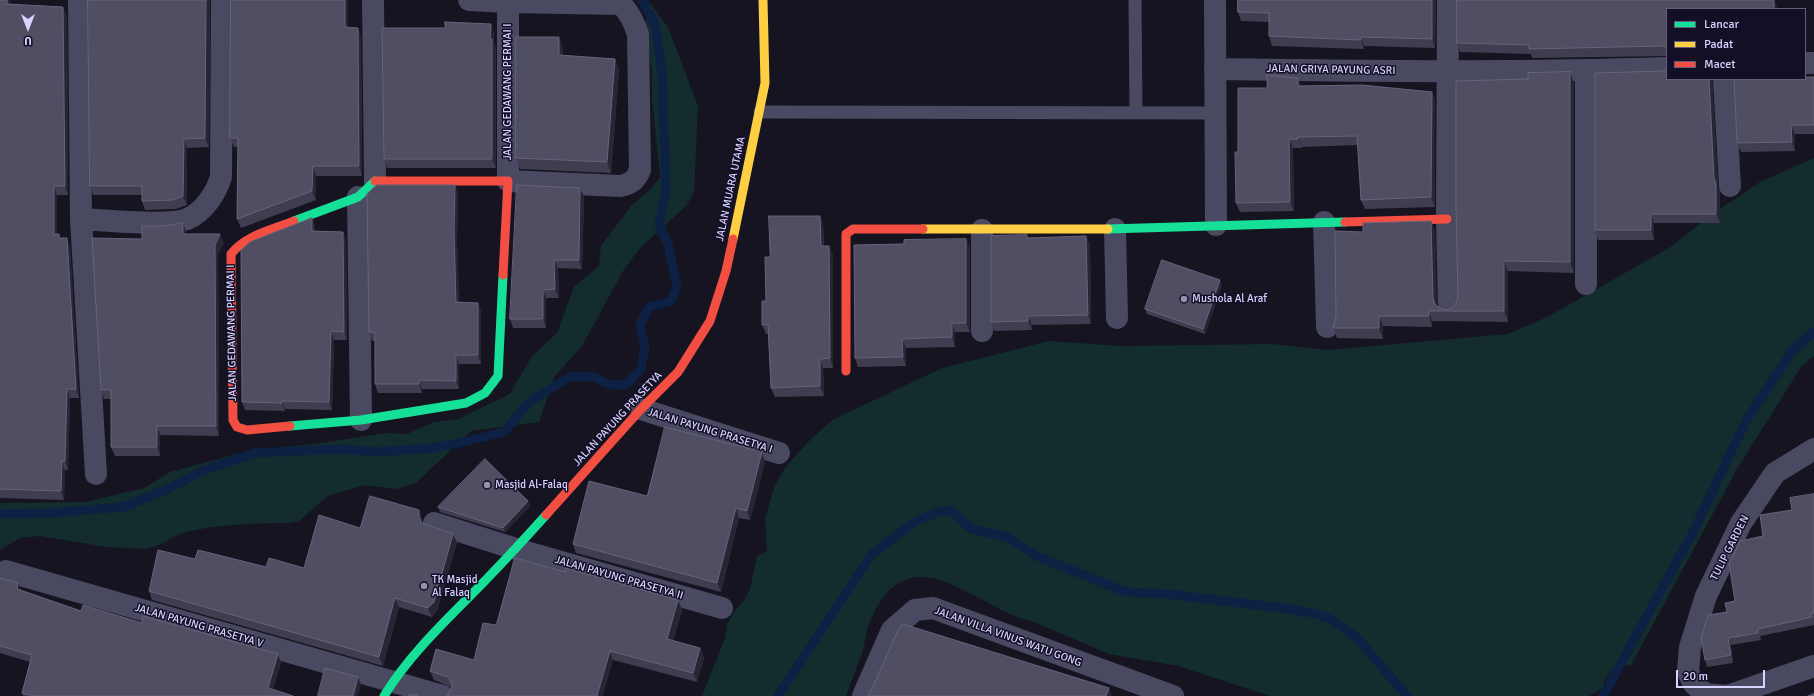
<!DOCTYPE html>
<style>
body{margin:0}
#map{position:relative;width:1814px;height:696px;overflow:hidden;background:#161421;font-family:Signika,sans-serif}
canvas{display:block}
.legend{position:absolute;left:1666px;top:8px;width:140px;height:72px;box-sizing:border-box;background:#130f26;border:1px solid #625e7d;margin:0;padding:5px 7px;list-style:none;font-size:12px;color:#d9d4ff}
.legend li{display:flex;align-items:center;gap:8px;height:20px}
.legend b{width:20px;border:1px solid #625e7d}
.north{position:absolute;left:8px;top:8px;width:40px;height:40px;-webkit-text-stroke:3px #130f26;paint-order:stroke;rotate:180deg;font-size:11px;font-weight:700;line-height:16px;text-align:center;color:#d9d4ff}
.north::after{content:'';display:block;margin:auto;width:14px;height:18px;background:#d9d4ff;clip-path:polygon(50% 0,100% 100%,50% 72%,0 100%)}
.scale{position:absolute;left:1676px;top:670px;width:89px;height:18px;box-sizing:border-box;border:2px solid #d9d4ff;border-top:0;padding-left:5px;font-size:12px;line-height:14px;white-space:nowrap;color:#d9d4ff;-webkit-text-stroke:3px #130f26;paint-order:stroke}
</style>
<div id="map">
<canvas width="1814" height="696"></canvas>
<ul class="legend">
<li><b style="height:5px;background:#16e098"></b>Lancar</li>
<li><b style="height:5px;background:#ffcf43"></b>Padat</li>
<li><b style="height:5px;background:#f24e42"></b>Macet</li>
</ul>
<div class="north">U</div>
<div class="scale">20 m</div>
</div>
<script>
const c = document.querySelector('canvas').getContext('2d');
c.lineJoin = 'round';
function fill(path, color) { c.fillStyle = color; c.fill(path, 'evenodd'); }
function trace(path, color, width, dash) { c.strokeStyle = color; c.lineWidth = width; c.lineCap = dash ? 'butt' : 'round'; c.setLineDash(dash || []); c.stroke(path); }
function write(font, color, halo, rows, align = 'center') {
  c.font = font + ' Signika,sans-serif'; c.lineWidth = 3; c.setLineDash([]); c.textBaseline = 'middle'; c.strokeStyle = halo; c.fillStyle = color; for (const [text, x, y, turn = 0] of rows) {
    c.save(); c.translate(x, y); c.rotate((+turn || 0) * Math.PI / 180); c.textAlign = isNaN(turn) ? turn : align; if (halo) c.strokeText(text, 0, 0); c.fillText(text, 0, 0); c.restore();
  }
}
fill(new Path2D(`
 M650,3L668,27L698,106L694,192L687,205L640,248L623,271L582,346L555,376L539,422L471,431L416,483L395,489L365,485L328,496L299,521L291,523C257,523 219,524 186,532C172,536 160,547 146,549L107,547L40,536L20,538L0,550V503L85,502L144,488L170,472L248,451L321,443L385,433L407,434L434,422L458,419L510,394L532,356L557,333L574,287L599,266L601,246L631,206L652,188L660,177L652,98V70L644,33Z
 M1814,158V356L1801,367L1737,469L1631,665L1614,668L1604,681L1603,688L1589,696H1270L1178,666L1109,654L1031,621C1009,617 991,603 971,594C961,589 950,583 940,580C899,568 879,595 867,630C865,636 865,644 863,650C858,666 851,681 846,696H702L725,638L727,624L734,612L743,602L750,589L757,556L767,551L765,518L775,485L785,468L807,443L832,420L942,368L1049,341L1119,346L1272,344L1328,350L1508,334L1549,316L1669,248L1711,215L1760,182Z`), '#132c2d');
trace(new Path2D(`
 M0,514L50,513L124,507L165,490L202,471L255,453L340,449L379,452L433,448L459,443L504,432L529,402L570,377L592,376L608,384L626,385L641,369L645,347L640,325L649,307L671,301L677,287L668,244L659,225L666,190L662,73L655,23L642,0
 M778,696L871,555L913,523L938,512L952,511L971,529L1005,536L1039,557L1126,592L1167,594L1290,609L1318,614L1332,620L1356,637L1407,696
 M1603,696L1692,534L1747,419L1793,350L1814,332`), '#0d2144', 9);
trace(new Path2D(`
 M1135,0L1136,113
 M760,112L1215,113`), '#4a4962', 13);
trace(new Path2D(`
 M79,0L81,219L96,474
 M373,0L375,181
 M469,0L508,2L621,4C630,13 634,22 638,34L640,170C636,180 632,183 621,186L508,181V2
 M1215,0L1216,225
 M1448,0L1447,219L1449,308
 M1805,63H1814
 M1215,69C1366,71 1516,73 1667,68
 M1724,79L1730,186
 M358,197L361,420
 M81,219C104,220 169,227 187,219C204,212 216,193 221,177L222,0
 M1324,222L1327,327
 M1115,229L1117,318
 M982,230V331
 M1586,284V71
 M641,409L779,453
 M434,523L516,549L722,608
 M6,571L443,696
 M863,696L892,630L915,610L933,608L1173,696
 M1728,696L1705,694L1694,684L1688,672L1690,647L1706,596L1741,523L1775,473L1814,449
 M1728,696L1814,666`), '#4a4962', 22);
trace(new Path2D(`
 M294,221L358,197L375,181
 M1108,229L1345,222
 M290,426L361,420L466,403L485,393L498,376L503,275
 M384,696C406,660 437,629 467,599C494,572 520,544 546,515`), '#16e098', 9);
trace(new Path2D(`
 M923,229H1108
 M733,239L765,83L763,0`), '#ffcf43', 9);
trace(new Path2D(`
 M375,181H508L503,275
 M1345,222L1447,219
 M846,371V234L853,229H923
 M290,426L247,430L237,427L233,420L231,254C246,235 272,230 294,221
 M546,515L641,409L678,372L710,321L726,271L733,239`), '#f24e42', 9);
fill(new Path2D(`
 M0,0L10,4L67,16L68,195H57V234H59L60,238L70,247L79,398H70L68,470H65L64,500L0,498Z
 M88,0H210L209,147L187,148V205L176,209L145,210L142,201V195H93L90,186Z
 M348,0V27L358,28L361,37L362,176H316V200L241,228L237,219L238,147H234L230,138Z
 M1238,0H1436L1435,48L1364,46V49L1272,46L1269,36V22L1241,21L1238,12Z
 M1457,0H1774L1777,9H1667V56L1532,58L1531,54L1460,52L1457,43Z
 M494,33V43L496,48V168H387L384,159Z
 M563,48V55L615,59L619,70L611,173L520,169L516,158Z
 M1664,71L1712,79L1718,187L1720,193V223H1654V240H1598L1595,230Z
 M1814,77V134H1795V151L1741,152L1737,143Z
 M1574,83V273L1508,271V322L1432,321V327L1383,326V339L1337,338L1333,328L1363,232L1431,221L1435,232L1436,306L1439,308L1446,310L1452,308L1456,303L1458,297Z
 M1301,86L1432,92L1435,101V207L1365,209L1361,200L1358,145L1302,147V148H1293L1294,211L1240,212L1236,203L1238,152L1267,88Z
 M458,194L457,241L459,302L478,303L481,311V364H459V389H422V393H378L375,384V341H372L369,332Z
 M584,197L582,269L558,268L559,298H546V328H513L510,319Z
 M820,216L823,225L824,246L833,255V368H823L824,396L775,397L771,388L768,334H766L762,325L766,301Z
 M312,218L315,227V231L343,232L346,241L347,340H334L332,410L285,409V411L245,410L242,402Z
 M183,223L186,232V234L224,243L218,254L219,436L160,435V456H115L111,447V399H104L101,390L164,226Z
 M1027,235L1028,238L1086,236L1090,245L1091,324L1032,325V330L994,331L991,322Z
 M966,239L970,248V332H955V347L906,348V366L858,367L855,358L904,244Z
 M1222,285L1205,334L1147,314L1145,309Z
 M765,462L750,520L739,518L721,592L576,553L573,544L647,496Z
 M1814,494V625L1760,636L1761,640L1731,645L1733,663L1707,667L1705,660L1727,612L1735,601L1763,536L1792,510Z
 M528,501L530,506L505,532L440,512L438,507Z
 M419,510L422,519V523L453,534L457,543L437,611L432,617L399,607L383,666L152,600L149,591L195,559L266,567L304,568L360,528Z
 M565,572L678,600L682,610L673,641L700,648L704,658L697,682L613,660L448,696L451,690V687L434,680L430,671L474,660L496,625Z
 M0,578L21,590L81,611L142,623L281,663L273,689L293,696H23L22,693L30,662L0,653Z`), '#403d50');
fill(new Path2D(`
 M7,0H10V13L7,4Z
 M206,0H210L209,147L205,138Z
 M345,0H348V37L345,27Z
 M1432,0H1436L1435,48L1432,39Z
 M1774,0L1777,7V9H1774Z
 M63,7L67,16L68,195L65,186Z
 M491,24L494,33V43L496,48V168L492,159L490,39Z
 M358,28L361,37L362,176L359,166Z
 M559,37L563,48V66L559,55Z
 M1361,37L1364,46V49L1361,40Z
 M615,59L619,70L611,173L607,162Z
 M1570,72L1574,83V273L1570,262Z
 M1298,78L1302,88L1298,86Z
 M1709,79H1712L1718,187L1720,193V223L1716,214Z
 M1432,92L1435,101V207L1431,197Z
 M1791,125L1795,134V151L1792,142Z
 M1298,137L1302,147V148L1298,139Z
 M184,139L187,148V205L183,196Z
 M1289,139L1293,148L1294,211L1290,202Z
 M313,166L316,176V200L312,191Z
 M455,185L458,194L457,241L459,311L456,302L454,232Z
 M54,186L57,195V243L54,234Z
 M580,188L584,197L582,269L579,260Z
 M1651,214L1654,223V240L1651,230Z
 M820,216L823,225L824,256L821,246Z
 M312,218L315,227V240L312,231Z
 M1431,221L1435,232L1437,309L1433,298Z
 M183,223L186,232V243L183,234Z
 M343,232L346,241L347,340L344,332Z
 M220,234L224,243L218,254L219,436L216,426L215,245Z
 M1086,236L1090,245L1091,324L1088,315Z
 M67,238L70,247L79,398L76,389Z
 M966,239L970,248V332L966,323Z
 M829,246L833,255V368L830,358Z
 M554,260L558,268L559,298L555,289Z
 M1504,261L1508,271V322L1504,311Z
 M1220,280L1222,285L1205,334L1203,329Z
 M543,290L546,298V328L543,319Z
 M478,303L481,311V364L478,355Z
 M1429,311L1432,321V327L1429,316Z
 M1028,316L1032,325V330L1028,321Z
 M1379,316L1383,326V339L1379,328Z
 M952,323L955,332V347L952,337Z
 M331,331L334,340L332,410L329,402Z
 M902,339L906,348V366L903,357Z
 M456,355L459,364V389L456,381Z
 M820,359L823,368L824,396L820,386Z
 M419,380L422,389V393L419,384Z
 M67,389L70,398L68,470L65,461Z
 M282,401L285,409V411L282,403Z
 M157,426L160,435V456L157,447Z
 M762,452L765,462L750,520L747,511Z
 M62,461L65,470L64,500L61,491Z
 M528,501L530,506L505,532L503,528Z
 M736,508L739,518L721,592L717,583Z
 M419,510L422,519V526L419,517Z
 M453,534L457,543L437,611L432,617L428,608Z
 M18,583L22,591L17,589Z
 M395,598L399,607L383,666L379,657Z
 M678,600L682,610L671,649L667,639Z
 M1728,638L1731,645L1733,663L1731,655Z
 M700,648L704,658L697,682L693,673Z
 M610,651L613,660L603,696H597Z
 M278,654L281,663L271,696L268,688Z
 M358,677L361,685L358,696H353Z
 M1109,688L1112,696H1106Z`), '#282635');
const building = new Path2D(`
 M0,0H7V4L63,7L65,186H54V234H59V238H67L76,389H67L65,461H62L61,491L0,489Z
 M88,0H206L205,138L184,139L183,196L173,200L142,201V186H90Z
 M231,0H345V27L358,28L359,166H313L312,191L237,219L238,138H230Z
 M1238,0H1432V39L1361,37V40L1269,36V13L1238,12Z
 M1457,0H1774V9H1667V47L1663,46L1529,49V45L1457,43Z
 M445,22L491,24L490,39H492V159H384L382,28H445Z
 M516,37H559V55L615,59L607,162L516,158Z
 M1667,70V79H1709L1714,178L1716,184V214H1651V230H1595V73L1664,71Z
 M1570,72V262L1504,261V311H1429V316H1379V328H1333L1336,316L1335,231L1363,232V223L1431,221L1433,298L1435,304L1439,308L1446,310L1452,308L1456,303L1458,297L1456,208V81L1528,79V73Z
 M1267,75L1298,78V86L1362,85L1432,92L1431,197L1361,200L1357,136L1298,137V139H1289L1290,202L1236,203L1235,152H1238V88H1267Z
 M1805,77H1814V125H1791L1792,142L1737,143L1734,79H1805Z
 M377,185H455L454,232L456,302L478,303V355H456V381L419,380V384H375V333L369,332L367,194Z
 M517,185L580,188L579,260H554L555,289L543,290V319H510Z
 M769,216H820L821,246H829L830,358L820,359V386L771,388L768,324L762,325V301H766L765,257H770Z
 M312,218V231L343,232L344,332L331,331L329,402L282,401V403L242,402L241,250L250,242Z
 M183,223V234H220L215,245L216,426H157V447H111V390H101L92,238L142,239V226H164Z
 M1027,235V238L1086,236L1088,315L1028,316V321L991,322V236Z
 M966,239V323H952V337L902,339L903,357L855,358L854,245L904,244V240Z
 M1162,260L1220,280L1203,329L1145,309Z
 M665,427L762,452L747,511L736,508L717,583L573,544L589,481L647,496Z
 M485,459L528,501L503,528L438,507Z
 M1814,494V613H1811L1812,617L1758,629V633L1728,638L1731,655L1705,660L1701,638L1708,615L1727,612L1725,603L1735,601L1729,564L1740,541L1763,536L1760,515L1792,510L1790,498Z
 M370,496L419,510V517L422,523L453,534L434,602L428,608L395,598L379,657L149,591L158,550L195,559L198,550L266,567L269,558L304,568L319,515L360,528Z
 M515,558L565,572L566,568L678,600L667,639L700,648L693,673L610,651L597,696H447L451,690L452,684L448,677L430,671L436,649L474,660L483,623L496,625Z
 M0,578L18,583L17,589L81,611L83,605L142,623L143,616L278,654L268,688L293,696H34L22,693L32,655L0,646Z
 M903,624L1109,688L1106,696H867L871,691L899,628Z
 M325,668L358,677L353,696H318Z
 M410,694L418,696H409Z
 M1814,694V696H1808Z`);
fill(building, '#504e63');
trace(building, '#66637b', 1);
for (const [x, y, r, color] of [
 [1184,299,4,"#9591b1"],
 [487,485,4,"#9591b1"],
 [424,586,4,"#9591b1"]
]) { const dot = new Path2D(); dot.arc(x, y, r, 0, 2 * Math.PI); c.fillStyle = color; c.fill(dot); trace(dot, '#130f26', 1.5); }
write('11px', '#d9d4ff', '#130f26', [
 ["JALAN GRIYA PAYUNG ASRI",1331,70,1],
 ["JALAN GEDAWANG PERMAI I",508,92,-90],
 ["JALAN MUARA UTAMA",731,189,-78],
 ["JALAN GEDAWANG PERMAI I",232,333,-91],
 ["JALAN PAYUNG PRASETYA",618,419,-47],
 ["JALAN PAYUNG PRASETYA I",710,431,17],
 ["TULIP GARDEN",1730,548,-63],
 ["JALAN PAYUNG PRASETYA II",619,578,16],
 ["JALAN PAYUNG PRASETYA V",199,626,16],
 ["JALAN VILLA VINUS WATU GONG",1008,637,20]
]);
write('11px', '#d9d4ff', '#130f26', [
 ["Mushola Al Araf",1192,299],
 ["Masjid Al-Falaq",495,485],
 ["TK Masjid",432,580],
 ["Al Falaq",432,593]
], 'left');
</script>
